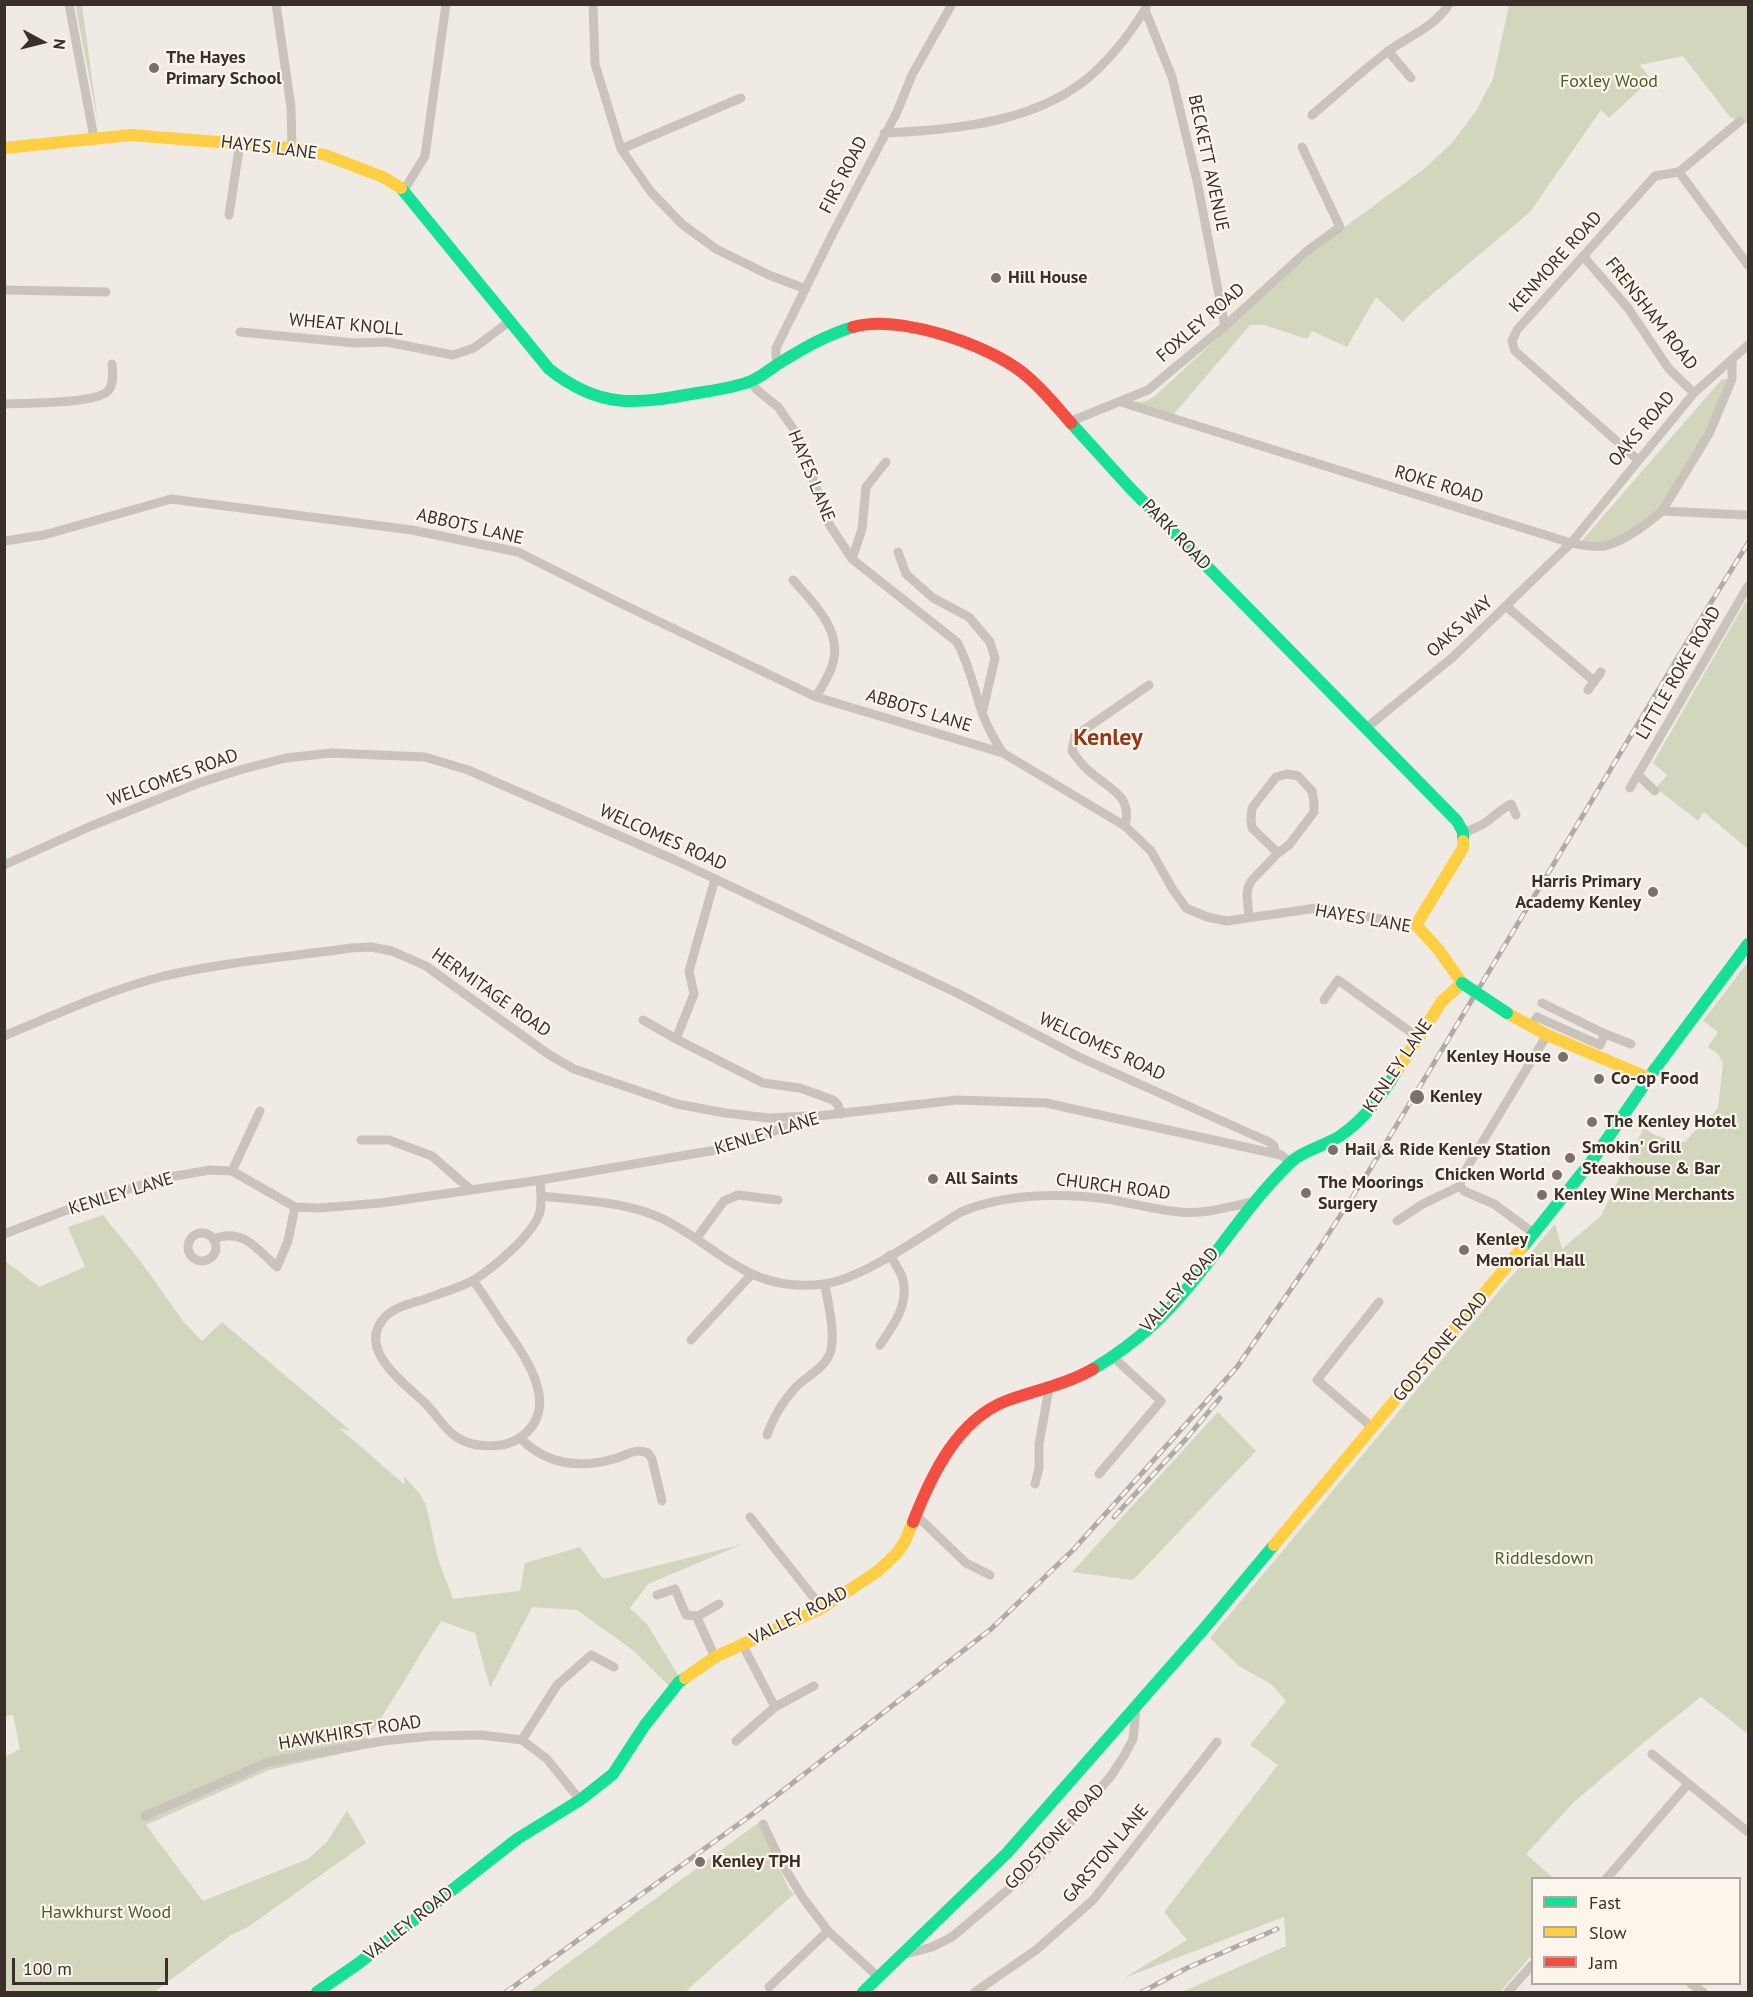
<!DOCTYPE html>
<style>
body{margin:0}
#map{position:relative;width:1753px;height:1997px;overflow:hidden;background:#f0eae4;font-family:"PT Sans",sans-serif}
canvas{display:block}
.frame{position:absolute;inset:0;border:6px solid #3c2f29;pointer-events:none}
.legend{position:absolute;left:1531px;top:1877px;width:210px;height:108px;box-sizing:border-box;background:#fcf5ec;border:2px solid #afa69e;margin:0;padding:8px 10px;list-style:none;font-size:18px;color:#3c2f29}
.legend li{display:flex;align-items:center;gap:12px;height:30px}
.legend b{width:30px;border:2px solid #afa69e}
.north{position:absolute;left:12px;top:12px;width:60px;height:60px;-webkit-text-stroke:4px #fcf5ec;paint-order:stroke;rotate:97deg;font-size:16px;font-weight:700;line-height:24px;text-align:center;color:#3c2f29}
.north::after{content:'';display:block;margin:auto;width:21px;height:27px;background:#3c2f29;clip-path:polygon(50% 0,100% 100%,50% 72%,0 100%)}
.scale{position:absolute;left:12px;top:1958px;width:156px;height:27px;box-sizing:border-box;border:3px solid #3c2f29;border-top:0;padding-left:8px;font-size:18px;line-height:21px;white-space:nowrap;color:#3c2f29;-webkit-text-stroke:4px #fcf5ec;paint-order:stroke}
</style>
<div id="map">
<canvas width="1753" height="1997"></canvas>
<div class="frame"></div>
<ul class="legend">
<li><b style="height:8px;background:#16e098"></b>Fast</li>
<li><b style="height:8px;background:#ffcf43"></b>Slow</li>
<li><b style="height:8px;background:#f24e42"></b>Jam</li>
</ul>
<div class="north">N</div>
<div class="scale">100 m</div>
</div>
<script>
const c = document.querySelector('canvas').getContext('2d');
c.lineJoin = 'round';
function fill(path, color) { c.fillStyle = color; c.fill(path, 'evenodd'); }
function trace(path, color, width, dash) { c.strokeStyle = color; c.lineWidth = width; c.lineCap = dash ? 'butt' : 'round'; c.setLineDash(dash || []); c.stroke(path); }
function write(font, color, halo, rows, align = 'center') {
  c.font = font + ' "PT Sans",sans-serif'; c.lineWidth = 4.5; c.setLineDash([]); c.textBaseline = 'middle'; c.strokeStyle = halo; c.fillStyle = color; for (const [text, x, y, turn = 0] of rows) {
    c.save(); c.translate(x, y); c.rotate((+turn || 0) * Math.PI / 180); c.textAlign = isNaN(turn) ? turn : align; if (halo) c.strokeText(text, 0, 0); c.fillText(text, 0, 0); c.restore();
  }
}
fill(new Path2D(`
 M76,5H82L98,123L77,14Z
 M1509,5H1748V124L1730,117L1683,56L1640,65L1651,79L1609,118L1601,110L1530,212L1416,308L1403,322L1376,297L1347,347L1312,331L1307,339L1264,325H1250L1173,415L1131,403L1146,401L1155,396L1308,254L1425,168L1452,143L1476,111L1493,79Z
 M1722,379H1732L1709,434L1662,511L1605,546L1579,544Z
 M1746,601L1748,603V849L1704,812L1698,821L1656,788L1667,775L1653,763Z
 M1748,962V1734L1701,1697L1649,1738L1573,1803L1526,1854L1553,1878H1532V1955L1500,1992H1182L1286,1946L1284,1917L1124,1978L1187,1940L1164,1912L1278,1765L1250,1745L1286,1701L1272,1685L1239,1666L1210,1638L1555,1224L1562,1249L1601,1216L1644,1127C1655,1138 1670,1140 1685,1142L1700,1125L1712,1116L1718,1107L1723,1063L1718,1054L1708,1047L1718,1032L1703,1021Z
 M103,1215L141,1262L183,1321L202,1341L222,1322L351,1431L339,1428L405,1485L404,1476L420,1494L426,1505L438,1559L453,1599L520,1591L525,1563L580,1547L603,1579L743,1544L648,1584L630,1608L647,1624L678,1675L669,1686L634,1651L577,1610L532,1607L490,1688L475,1633L441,1621L362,1749L269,1770L146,1825L203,1901L308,1859L327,1842L347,1810L366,1843L248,1927L231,1935L154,1992H5V1757L20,1749L13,1715L4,1716V1260L39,1287L85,1267L68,1227Z
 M1218,1412L1256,1451L1133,1580L1072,1572Z
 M758,1823L789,1889L794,1894L685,1992H529Z`), '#d1d6bd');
trace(new Path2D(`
 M69,4L94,138
 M276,4L291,107L292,148
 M593,4L595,64L621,149L651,192L682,224L716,249L769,275L806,289
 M1145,10L1172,77L1197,181L1225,326
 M1388,51L1411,78
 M1312,115C1337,94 1361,72 1387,52C1408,36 1434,28 1449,4
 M1740,121L1679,172L1748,265
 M884,133C956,130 1044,122 1098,69C1116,52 1133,29 1146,8
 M621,149L741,98
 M404,190L425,156L446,4
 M229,215L240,143
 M1583,256L1628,308L1669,369L1694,393
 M4,290L106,292
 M240,332L355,343L387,342L453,355L474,348L510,321
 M779,364L776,357V348L833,233L897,112L912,75L952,4
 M750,381L757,390L778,407L797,434L829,524L852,559L957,642C970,666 974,690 983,715C988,728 995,741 1003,753L1125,826L1151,851L1172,888L1186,908L1207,917L1227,921L1316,908L1416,925
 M1121,402L1571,543C1581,545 1593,548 1604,546C1623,542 1648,523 1662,511L1745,515
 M4,404C24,403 96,404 108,391C114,384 113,373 112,364
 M1069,422L1148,390L1225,326L1307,251L1340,227L1302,147
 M1638,460L1515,351L1512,341L1517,330L1655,176L1679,172
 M1662,511L1709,434L1732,379V361
 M4,541L44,535L171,499L412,530L518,552L616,601L816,697L1003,753
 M898,552L906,574L933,598L969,617L990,642L995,658L983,710
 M852,559L862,529L866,487L886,462
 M793,580C813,603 842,629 833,663C830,675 822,686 816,697
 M1507,607L1594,681
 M1588,690L1601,672
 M1365,729L1453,657L1571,543L1694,393L1748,345
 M1638,775L1655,791
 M1630,788L1748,586
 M1125,826C1133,794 1108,789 1088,770C1082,765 1077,758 1072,751L1075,736L1149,685
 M1463,832C1488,826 1491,815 1511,804L1516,815
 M4,865L91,826L199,783L243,769L286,758L331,753L425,757L468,770L675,860L959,994L1079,1057L1269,1142L1274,1146L1276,1154
 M715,879L689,971L694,994L676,1039L763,1083L800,1088L833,1100L838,1105L841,1114
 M1249,917L1247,895L1248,887L1252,880L1278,853L1289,845L1314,812V802L1312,791L1298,776L1287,774L1276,777L1252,808L1251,819L1252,828L1278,853
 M1324,1000L1338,980L1419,1038
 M1542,1003L1605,1034L1631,1044
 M643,1020L676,1039
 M1531,1027L1537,1017L1600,1045L1605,1034
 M4,1036C57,1014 109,990 164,976C225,962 289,957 351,948L371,947L392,951L426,966L548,1054L574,1069L677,1104L725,1113L769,1118L807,1116
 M361,1140H389L432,1156L471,1190
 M232,1171L260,1111
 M542,1196C582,1201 626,1201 663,1219C721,1248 749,1294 824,1284C863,1279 926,1233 961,1212C1007,1193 1058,1193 1107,1199C1131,1203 1155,1210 1180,1212C1204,1215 1230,1206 1253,1202
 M1397,1221L1423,1204L1460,1186
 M188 1247a14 14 0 1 1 28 0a14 14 0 1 1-28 0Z
 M4,1234L93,1200L164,1178L210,1170L232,1171L295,1207L319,1208L381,1203L540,1180L722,1149L818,1116L957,1100L1046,1103L1281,1155L1290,1162
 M1535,1234L1494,1204L1464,1191L1460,1186L1462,1176L1547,1035
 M213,1239C243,1227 257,1249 277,1267L288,1241L295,1207
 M696,1239L724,1201L738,1195L778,1200
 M473,1280C483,1294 492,1308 501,1322C522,1352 564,1406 521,1437C506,1448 481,1448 464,1441C448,1435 437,1415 425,1403C404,1383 354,1348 386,1316C399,1304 420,1302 436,1295C448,1291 463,1286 474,1280C494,1267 533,1235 540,1212C542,1201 541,1191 540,1180
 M691,1340L751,1275
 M880,1345C893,1326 909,1305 903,1280C901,1271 894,1263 890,1255
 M1373,1428L1317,1380L1379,1302
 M767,1435C773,1418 783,1401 796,1387C808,1375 827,1367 831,1350C835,1329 828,1305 825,1284
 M520,1438C547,1465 581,1469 617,1458C629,1454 635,1448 648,1453L652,1459L662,1501
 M1099,1474L1161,1401L1113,1357
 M1035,1484L1039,1468V1444L1049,1389
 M916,1515L966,1563L990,1575
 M750,1517L822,1608
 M657,1595L675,1589L686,1615L698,1616
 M742,1644L775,1707
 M715,1657L698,1620V1616L719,1604
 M522,1740L557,1685L591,1655L614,1667
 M736,1741L775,1707L814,1686
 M1652,1754L1748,1832
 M145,1816L268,1762L383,1741L431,1736L481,1735L522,1740L547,1759L580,1800
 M763,1824L781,1862L803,1898L828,1931L875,1974L876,1980
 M1607,1878L1688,1784
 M906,1954L932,1947L952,1937L1023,1877L1111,1776L1124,1756L1133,1739L1136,1709
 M1691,1984L1703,1992
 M769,1987L828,1931
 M975,1992L1036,1950L1093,1900L1217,1742
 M1508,1992L1532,1965`), '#cac3bc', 9);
trace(new Path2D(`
 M401,188L549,369C601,410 636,404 697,393C715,390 734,388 751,381C761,377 769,370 778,364C802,349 826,335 853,327
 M1071,423L1130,488L1457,821L1463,832V841
 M1522,1248L1594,1158L1655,1069L1748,944
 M1093,1369C1115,1356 1136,1340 1155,1323C1204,1277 1239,1213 1288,1165C1301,1151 1324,1146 1340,1136C1365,1119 1381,1096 1397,1071
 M317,1992L359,1963L517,1839L580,1800L613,1774L645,1725L679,1682L685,1678
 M863,1992L1007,1853L1202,1631L1274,1545`), '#16e098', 12);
trace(new Path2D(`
 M4,148L131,135L292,148L325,155L383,177L401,188
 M1507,1013L1547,1035L1649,1078
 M1397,1071L1442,1001L1462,983L1438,949L1416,925L1463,848V841
 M1274,1545L1522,1248
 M685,1678L715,1657L822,1608L878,1571L897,1553L905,1541L913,1522`), '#ffcf43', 12);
trace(new Path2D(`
 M853,327C898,314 987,344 1023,373C1041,387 1056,406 1071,423
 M913,1522C931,1476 957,1420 1006,1401C1036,1390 1065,1385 1093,1369`), '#f24e42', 12);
const rail = new Path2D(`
 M1114,1517L1186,1439L1220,1398
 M506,1992L754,1813L991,1629L1074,1549L1237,1367L1318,1250L1369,1171L1707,609L1748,543
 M1142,1992L1187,1968L1277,1929`);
trace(rail, '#b1aba7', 5);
trace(rail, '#fcf5ec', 3, [9]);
trace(new Path2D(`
 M1462,983L1507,1013`), '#16e098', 12);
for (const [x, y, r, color] of [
 [154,68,6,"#7b706a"],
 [996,278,6,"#7b706a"],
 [1653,892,6,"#7b706a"],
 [1563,1057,6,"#7b706a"],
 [1599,1079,6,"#7b706a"],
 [1417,1097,8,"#7b706a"],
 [1592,1122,6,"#7b706a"],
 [1333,1150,6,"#7b706a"],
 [1570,1158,6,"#7b706a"],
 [1557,1175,6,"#7b706a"],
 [933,1179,6,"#7b706a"],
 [1306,1193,6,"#7b706a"],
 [1542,1195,6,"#7b706a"],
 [1464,1250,6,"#7b706a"],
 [700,1862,6,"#7b706a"]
]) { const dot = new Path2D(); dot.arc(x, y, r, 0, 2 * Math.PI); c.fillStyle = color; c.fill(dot); trace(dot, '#fcf5ec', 2); }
write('bold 18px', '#3c2f29', '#fcf5ec', [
 ["The Hayes",166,58],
 ["Primary School",166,79],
 ["Hill House",1008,278],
 ["Harris Primary",1641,882,"right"],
 ["Academy Kenley",1641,903,"right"],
 ["Kenley House",1551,1057,"right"],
 ["Co-op Food",1611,1079],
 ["Kenley",1430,1097],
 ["The Kenley Hotel",1604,1122],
 ["Smokin' Grill",1582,1148],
 ["Steakhouse & Bar",1582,1169],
 ["Hail & Ride Kenley Station",1345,1150],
 ["Chicken World",1545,1175,"right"],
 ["All Saints",945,1179],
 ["The Moorings",1318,1183],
 ["Surgery",1318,1204],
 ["Kenley Wine Merchants",1554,1195],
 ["Kenley",1476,1240],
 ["Memorial Hall",1476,1261],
 ["Kenley TPH",712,1862]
], 'left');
write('18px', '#4a5d2a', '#fcf5ec', [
 ["Foxley Wood",1609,82],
 ["Riddlesdown",1544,1559],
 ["Hawkhurst Wood",106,1913]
]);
write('18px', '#3c2f29', '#fcf5ec', [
 ["HAYES LANE",269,148,7],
 ["BECKETT AVENUE",1208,163,78],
 ["FIRS ROAD",844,175,-63],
 ["KENMORE ROAD",1556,262,-48],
 ["FRENSHAM ROAD",1651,314,52],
 ["FOXLEY ROAD",1201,323,-41],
 ["WHEAT KNOLL",346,325,5],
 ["OAKS ROAD",1642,429,-50],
 ["HAYES LANE",811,476,68],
 ["ROKE ROAD",1439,485,17],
 ["ABBOTS LANE",470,527,13],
 ["PARK ROAD",1176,535,46],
 ["OAKS WAY",1460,627,-42],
 ["LITTLE ROKE ROAD",1679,673,-60],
 ["ABBOTS LANE",919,711,17],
 ["WELCOMES ROAD",173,778,-20],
 ["WELCOMES ROAD",663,838,24],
 ["HAYES LANE",1363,919,10],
 ["HERMITAGE ROAD",491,993,35],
 ["WELCOMES ROAD",1102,1047,25],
 ["KENLEY LANE",1398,1066,-56],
 ["KENLEY LANE",767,1134,-17],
 ["CHURCH ROAD",1113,1187,7],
 ["KENLEY LANE",121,1194,-17],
 ["VALLEY ROAD",1180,1290,-48],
 ["GODSTONE ROAD",1441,1347,-50],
 ["VALLEY ROAD",799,1616,-27],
 ["HAWKHIRST ROAD",350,1733,-9],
 ["GODSTONE ROAD",1055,1837,-47],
 ["GARSTON LANE",1106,1854,-50],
 ["VALLEY ROAD",409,1924,-38]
]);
write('bold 24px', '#93391a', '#fcf5ec', [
 ["Kenley",1108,738]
]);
</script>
